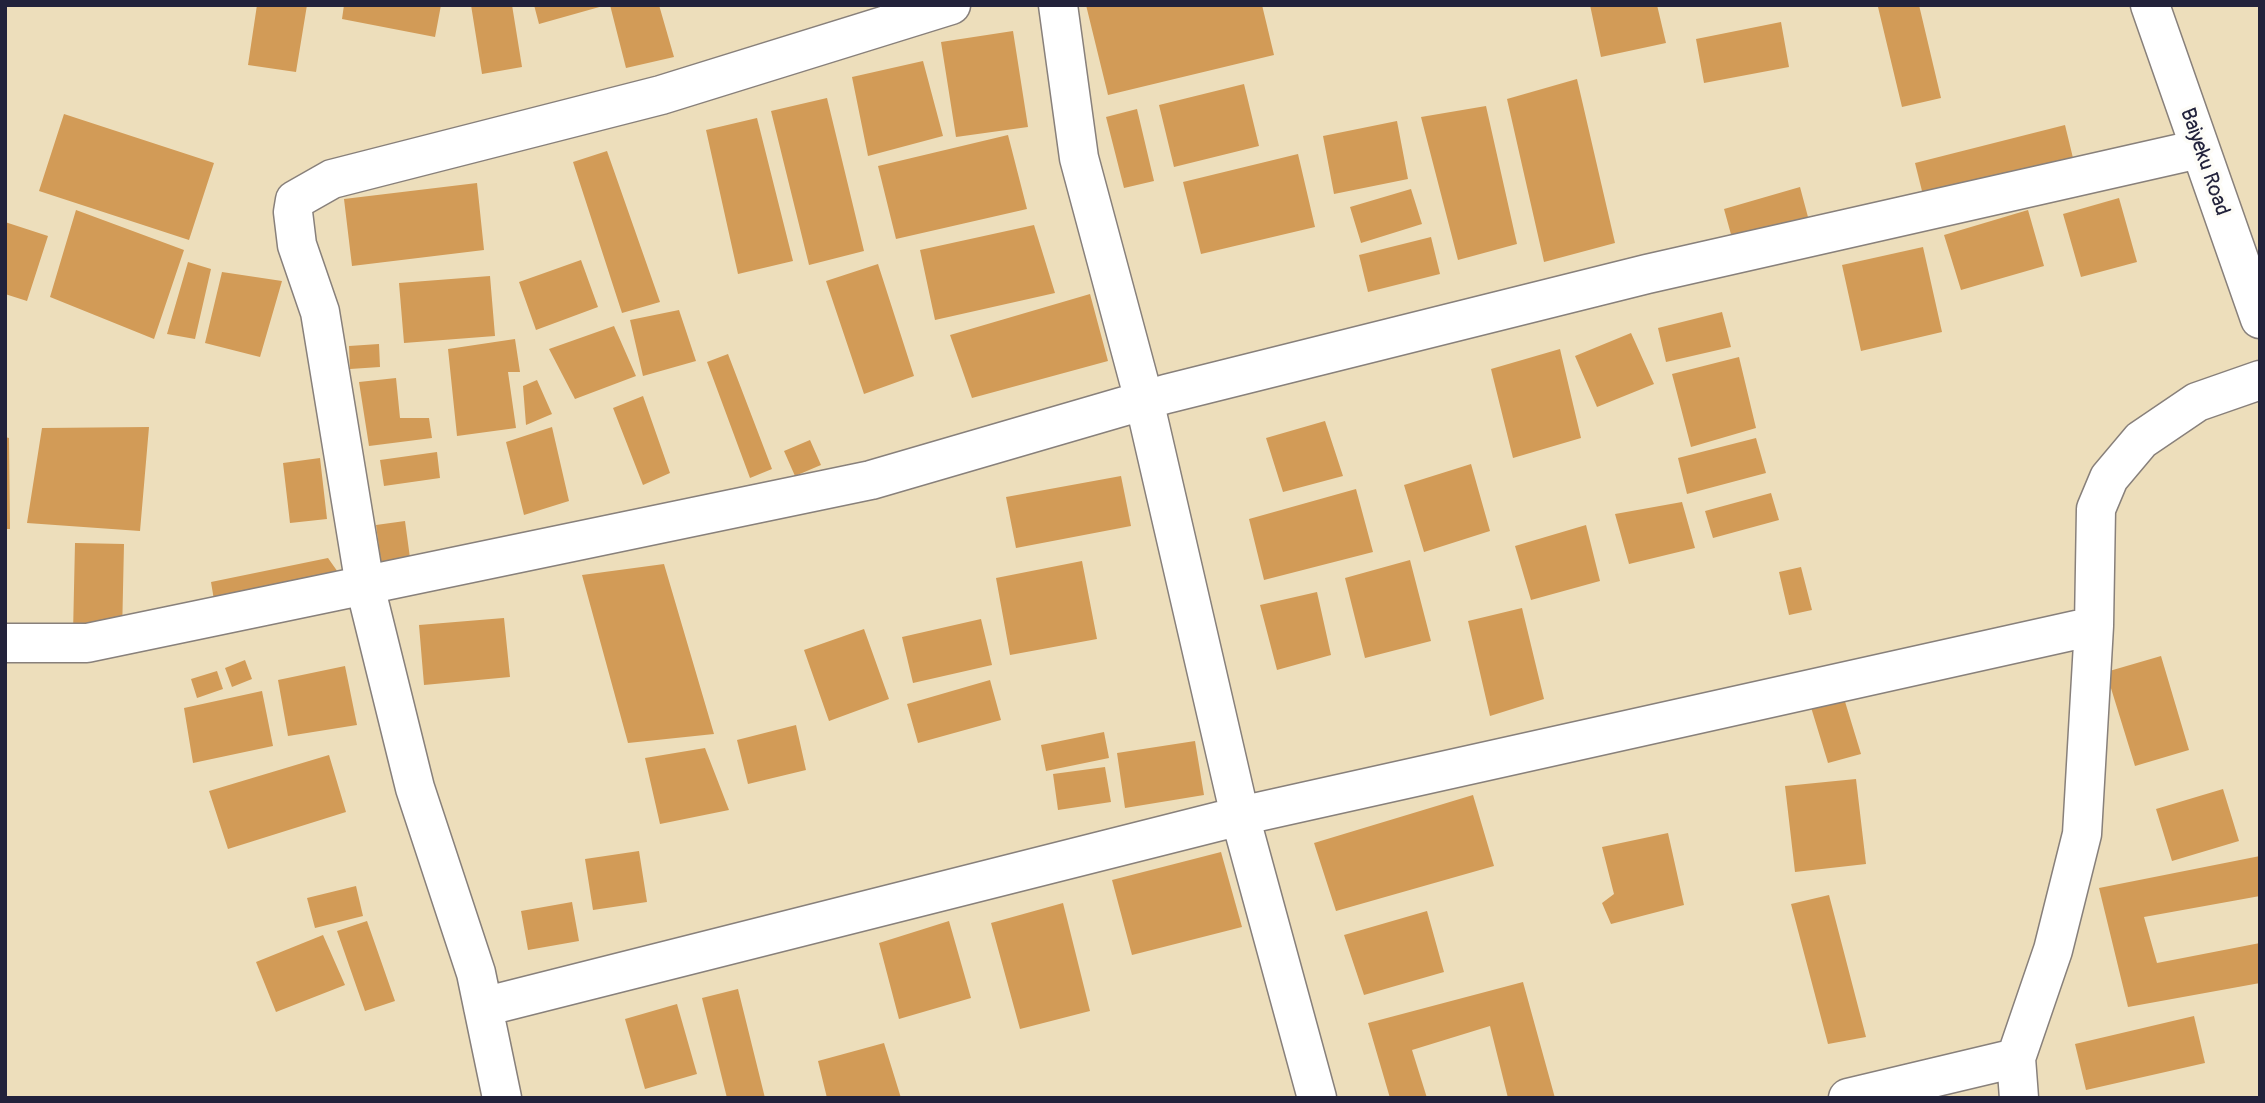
<!DOCTYPE html>
<style>
body{margin:0}
#map{position:relative;width:2265px;height:1103px;overflow:hidden;background:#eddebb;font-family:Pangolin,sans-serif}
canvas{display:block}
.frame{position:absolute;inset:0;border:7px solid #22223b;pointer-events:none}
</style>
<div id="map">
<canvas width="2265" height="1103"></canvas>
<div class="frame"></div>
</div>
<script>
const c = document.querySelector('canvas').getContext('2d');
c.lineJoin = 'round';
function fill(path, color) { c.fillStyle = color; c.fill(path, 'evenodd'); }
function trace(path, color, width, dash) { c.strokeStyle = color; c.lineWidth = width; c.lineCap = dash ? 'butt' : 'round'; c.setLineDash(dash || []); c.stroke(path); }
function write(font, color, halo, rows, align = 'center') {
  c.font = font + ' Pangolin,sans-serif'; c.lineWidth = 7; c.setLineDash([]); c.textBaseline = 'middle'; c.strokeStyle = halo; c.fillStyle = color; for (const [text, x, y, turn = 0] of rows) {
    c.save(); c.translate(x, y); c.rotate((+turn || 0) * Math.PI / 180); c.textAlign = isNaN(turn) ? turn : align; if (halo) c.strokeText(text, 0, 0); c.fillText(text, 0, 0); c.restore();
  }
}
fill(new Path2D(`
 M257,5H307L296,72L248,65Z
 M344,5H441L435,37L342,19Z
 M471,5H512L522,67L482,74Z
 M534,5H603V6L539,24Z
 M610,5H659L674,57L626,68Z
 M1086,5H1262L1274,55L1108,95Z
 M1590,5H1657L1666,43L1601,57Z
 M1886,5H1919L1941,98L1902,107L1878,7Z
 M1781,22L1789,67L1704,83L1696,39Z
 M1013,31L1028,127L956,137L941,42Z
 M923,61L943,136L868,156L852,77Z
 M1577,79L1615,243L1544,262L1507,99Z
 M1244,84L1259,146L1174,167L1159,105Z
 M827,98L864,251L809,265L771,111Z
 M1486,106L1517,244L1458,260L1421,117Z
 M1137,109L1154,181L1124,188L1106,117Z
 M64,114L214,163L189,240L39,191Z
 M757,118L793,261L738,274L706,130Z
 M1397,121L1408,179L1334,194L1323,136Z
 M2065,125L2073,158L1923,195L1915,163Z
 M1008,135L1027,209L896,239L878,166Z
 M607,151L660,302L622,313L573,162Z
 M1298,154L1315,227L1201,254L1183,182Z
 M477,183L484,250L352,266L344,199Z
 M1800,187L1808,217L1732,238L1724,209Z
 M1411,189L1422,224L1361,243L1350,207Z
 M2119,198L2137,262L2081,277L2063,214Z
 M76,210L184,250L154,339L50,297Z
 M2028,210L2044,266L1961,290L1944,235Z
 M5,222L48,236L27,301L5,294Z
 M1034,225L1055,293L935,320L920,250Z
 M1431,237L1440,274L1368,292L1359,255Z
 M1923,247L1942,332L1861,351L1842,265Z
 M581,260L598,307L536,330L519,282Z
 M188,262L211,269L195,339L167,334Z
 M878,264L914,376L864,394L826,281Z
 M222,272L282,281L260,357L205,343Z
 M490,276L495,336L404,343L399,283Z
 M1090,294L1108,361L972,398L950,335Z
 M679,310L696,361L643,376L630,320Z
 M1722,312L1731,347L1666,362L1658,328Z
 M614,326L636,376L575,399L549,349Z
 M1631,333L1654,384L1597,407L1575,356Z
 M515,339L520,372H508L516,428L457,436L448,349Z
 M379,344L380,367L350,369L349,346Z
 M1560,349L1581,438L1513,458L1491,369Z
 M728,354L772,469L750,478L707,362Z
 M1739,357L1756,428L1691,447L1672,374Z
 M396,378L400,418H429L432,438L369,446L359,382Z
 M537,380L552,414L526,425L523,386Z
 M643,396L670,473L643,485L613,408Z
 M1325,421L1343,476L1283,492L1266,438Z
 M149,427L140,531L27,523L42,428Z
 M552,427L569,501L524,515L506,442Z
 M5,437L9,438L10,529H5Z
 M1756,438L1766,473L1687,494L1678,458Z
 M810,440L821,465L795,476L784,451Z
 M437,452L440,478L384,486L380,460Z
 M320,458L327,519L290,523L283,463Z
 M1471,464L1490,531L1424,552L1404,485Z
 M1121,476L1131,526L1016,548L1006,497Z
 M1356,489L1373,552L1264,580L1249,519Z
 M1771,493L1779,520L1713,538L1705,511Z
 M1682,502L1695,548L1629,564L1615,514Z
 M405,521L410,558L381,562L376,525Z
 M1586,525L1600,581L1531,600L1515,546Z
 M75,543L124,544L122,635L73,634Z
 M328,558L340,575L214,600L211,582Z
 M1410,560L1431,641L1365,658L1345,578Z
 M1082,561L1097,639L1010,655L996,578Z
 M664,564L714,734L628,743L582,575Z
 M1801,567L1812,610L1789,615L1779,572Z
 M1317,592L1331,655L1277,670L1260,605Z
 M1522,608L1544,699L1490,716L1468,621Z
 M504,618L510,677L424,685L419,625Z
 M981,619L992,665L913,683L902,637Z
 M864,629L889,699L829,721L804,650Z
 M2161,656L2189,750L2135,766L2106,672Z
 M245,660L252,679L232,687L225,668Z
 M345,666L357,725L288,736L278,680Z
 M217,671L223,689L197,698L191,679Z
 M990,680L1001,720L918,743L907,704Z
 M262,691L273,746L193,763L184,708Z
 M1843,695L1861,754L1828,763L1810,704Z
 M796,725L806,770L748,784L737,740Z
 M1104,732L1109,758L1046,771L1041,745Z
 M1195,741L1204,795L1125,808L1117,753Z
 M705,748L729,810L660,824L645,758Z
 M329,755L346,812L228,849L209,791Z
 M1105,767L1111,802L1058,810L1053,774Z
 M1856,779L1866,864L1795,872L1785,786Z
 M2223,789L2239,841L2172,861L2156,809Z
 M1473,795L1494,866L1336,911L1314,843Z
 M1668,833L1684,905L1611,924L1602,903L1614,894L1602,847Z
 M639,851L647,902L593,910L585,859Z
 M1221,852L1242,927L1132,955L1112,880Z
 M2260,856V896L2144,917L2157,963L2260,943V983L2128,1007L2099,888Z
 M356,886L363,916L315,928L307,898Z
 M1829,895L1866,1037L1828,1044L1791,904Z
 M572,902L579,941L528,950L521,911Z
 M1063,903L1090,1011L1020,1029L991,923Z
 M1427,911L1444,972L1364,995L1344,935Z
 M367,921L395,1001L365,1011L337,931Z
 M949,921L971,998L899,1019L879,943Z
 M323,935L345,985L276,1012L256,962Z
 M1523,982L1555,1098H1508L1490,1026L1412,1050L1427,1098H1390L1368,1023Z
 M738,989L765,1098H727L702,998Z
 M677,1004L697,1074L645,1089L625,1019Z
 M2194,1016L2205,1063L2086,1090L2075,1044Z
 M884,1043L901,1098H827L818,1061Z`), '#d29b57');
const street = new Path2D(`
 M1058,5L1079,158L1144,400L1240,816L1317,1098
 M5,643H87L871,480L1166,394L1647,274L2199,149
 M483,1007L1240,816L2094,626
 M502,1098L476,973L415,788L365,586L320,312L297,245L293,212L295,200L332,179L661,95L951,5
 M1848,1098L2016,1058
 M2019,1098L2016,1058L2053,950L2082,834L2094,626L2096,509L2109,478L2141,440L2197,402L2260,380`);
const secondary = new Path2D(`
 M2150,5L2260,319`);
trace(street, '#88807b', 41);
trace(secondary, '#88807b', 41);
trace(street, '#fff', 38);
trace(secondary, '#fff', 38);
write('21px', '#22223b', '#fdfcf7', [
 ["Baiyeku Road",2204,162,71]
]);
</script>
